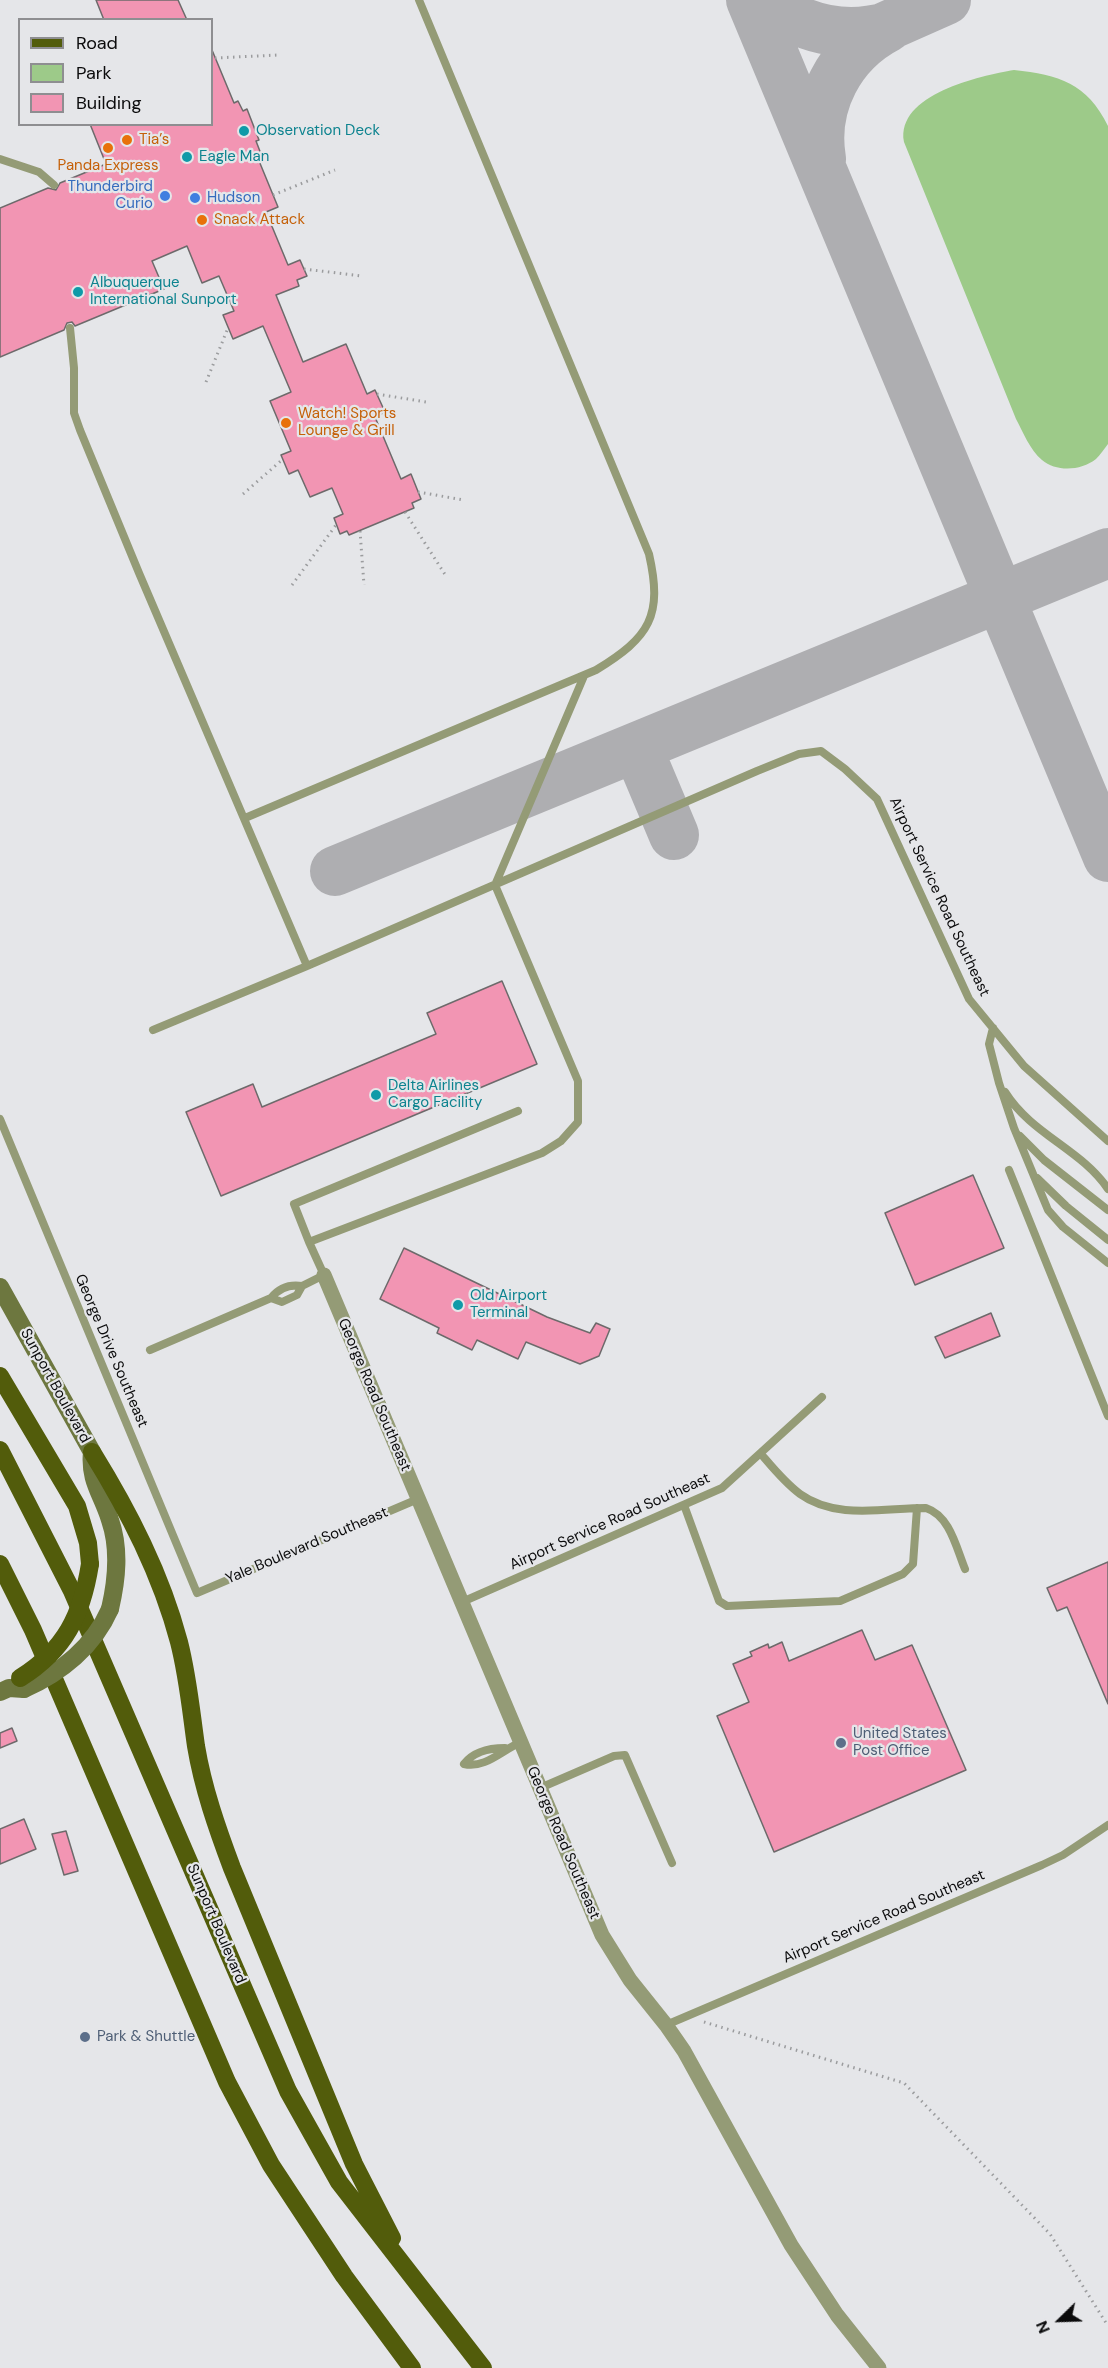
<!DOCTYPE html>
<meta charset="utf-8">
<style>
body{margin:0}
#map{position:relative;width:1108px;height:2368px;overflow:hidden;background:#e5e6e9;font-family:"DM Sans",sans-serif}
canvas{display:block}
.legend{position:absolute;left:18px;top:18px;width:195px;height:108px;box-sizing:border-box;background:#e5e6e9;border:2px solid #8e8e91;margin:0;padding:8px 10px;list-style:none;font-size:18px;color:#0b0b0c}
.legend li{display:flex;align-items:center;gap:12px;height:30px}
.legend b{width:30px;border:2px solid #8e8e91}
.north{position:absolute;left:1030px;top:2290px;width:60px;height:60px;-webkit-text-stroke:4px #e5e6e9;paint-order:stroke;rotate:247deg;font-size:16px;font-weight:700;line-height:24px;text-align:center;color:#0b0b0c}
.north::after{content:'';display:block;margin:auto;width:21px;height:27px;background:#0b0b0c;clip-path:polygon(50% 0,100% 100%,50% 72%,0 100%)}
</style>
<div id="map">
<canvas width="1108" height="2368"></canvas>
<ul class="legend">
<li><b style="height:8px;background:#525c0b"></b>Road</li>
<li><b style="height:16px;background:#9dca89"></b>Park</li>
<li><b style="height:16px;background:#f295b3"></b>Building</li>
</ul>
<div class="north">N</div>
</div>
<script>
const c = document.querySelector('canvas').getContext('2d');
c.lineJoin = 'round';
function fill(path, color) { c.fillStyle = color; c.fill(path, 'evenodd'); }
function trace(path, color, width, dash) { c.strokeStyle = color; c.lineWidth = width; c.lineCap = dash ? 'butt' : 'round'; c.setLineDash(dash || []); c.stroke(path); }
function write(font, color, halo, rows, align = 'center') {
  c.font = font + ' "DM Sans",sans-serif'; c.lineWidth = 4.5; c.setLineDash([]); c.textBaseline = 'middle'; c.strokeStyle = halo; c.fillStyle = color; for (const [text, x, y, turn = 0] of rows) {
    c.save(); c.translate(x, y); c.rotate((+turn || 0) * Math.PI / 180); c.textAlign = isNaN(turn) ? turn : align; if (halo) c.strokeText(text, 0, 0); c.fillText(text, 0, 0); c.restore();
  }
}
fill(new Path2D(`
 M1014,70C1059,75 1087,83 1108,126V444C1104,449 1100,455 1096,459C1081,471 1056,472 1042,460C1030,450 1023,432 1016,419L904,142C896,94 980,76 1014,70Z`), '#9dca89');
trace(new Path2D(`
 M751,0L1108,857
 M765,0C801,29 843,39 888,27
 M858,39L946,0
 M821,159C812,104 840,52 888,27
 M637,747L674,835
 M335,871L1108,553`), '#aeaeb1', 50);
const building = new Path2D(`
 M96,0H178L187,20H104Z
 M212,50L234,103L238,101L243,111L247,109L259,140L256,141L261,154L257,156L278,207L266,212L288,265L300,260L307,276L297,280L299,286L276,295L303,362L346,344L367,394L375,390L385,412L375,417L401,479L411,474L421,499L412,503L414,508L349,535L347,531L340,534L334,518L343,514L332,488L310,497L298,470L289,474L281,455L291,451L270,401L291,392L263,326L233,339L223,315L234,311L219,276L202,283L187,246L152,261L164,289L75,326L72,322L67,323L64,330L0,357V208L48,188L56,190L60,183L106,164L90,124H212Z
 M502,981L537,1064L221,1196L186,1112L253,1084L262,1107L436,1034L427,1013Z
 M973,1175L1004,1248L915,1285L885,1213Z
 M404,1248L547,1317L590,1333L596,1323L610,1329L599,1356L580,1364L526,1342L518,1359L477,1340L472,1350L437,1333L439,1328L380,1299Z
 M991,1313L1000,1336L945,1358L935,1337Z
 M1108,1562V1704L1067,1607L1057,1611L1047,1588Z
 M862,1630L875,1660L912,1645L966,1770L774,1852L717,1716L749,1702L733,1664L752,1656L750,1652L768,1644L769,1648L782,1642L789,1661Z
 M12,1728L17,1741L0,1748V1733Z
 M24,1819L36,1849L0,1864V1829Z
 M66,1831L78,1871L64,1875L52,1834Z`);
fill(building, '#f295b3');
trace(building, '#6d6a6b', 1.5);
trace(new Path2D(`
 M215,58L278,55
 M273,195L335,170
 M304,269L362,276
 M206,382L228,328
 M377,394L426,402
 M418,492L464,500
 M243,494L283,459
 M405,512L446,576
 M360,531L364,585
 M292,585L336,525
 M704,2022L904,2083L1050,2234L1108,2326`), '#9b9c9e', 3, [1.5, 4.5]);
trace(new Path2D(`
 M0,159L39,172L54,185
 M70,328L74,368V413L80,430L139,573L307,966
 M245,818L596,670C650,637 663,616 649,554L419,0
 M993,1028L989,1044L999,1083L1014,1128L1048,1210L1063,1227L1108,1263
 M153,1030L307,966L757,771L799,754L821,751L845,769L877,799L969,999L1024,1066L1108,1141
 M1005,1092C1032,1135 1081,1149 1108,1189
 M0,1119L197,1593L418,1499
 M1020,1136L1044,1160L1108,1210
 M1009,1170L1108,1416
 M1037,1178L1066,1206L1108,1240
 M309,1242L294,1204L518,1111
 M271,1298L282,1302L297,1295L302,1286L324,1275L309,1242L542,1153L561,1141L578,1122V1081L495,885L584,676
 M150,1350L271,1298C279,1288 289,1284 302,1286
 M761,1454C773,1468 785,1483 800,1494C836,1520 884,1508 926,1508C950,1516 956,1547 965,1569
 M684,1505L719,1601L727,1606L840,1601L903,1574L913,1564L917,1508
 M462,1602L722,1488L822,1397
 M505,1748C489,1748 474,1751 464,1764C485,1769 502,1750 521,1742
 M540,1788L614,1756L625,1755L672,1863
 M666,2025L1042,1865L1063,1855L1108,1825`), '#949b76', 8);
trace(new Path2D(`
 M324,1275L602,1935L630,1980L666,2025L684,2051L791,2245L837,2315L879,2368`), '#949b76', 15);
trace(new Path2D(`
 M0,1287L92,1452C89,1481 102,1494 110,1520C120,1549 117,1579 110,1609
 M0,1692L9,1688L24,1689`), '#6d773f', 18);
trace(new Path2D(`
 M0,1376L77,1506L88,1543L90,1564
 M0,1450L72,1591L288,2091L339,2182L483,2368
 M92,1452C129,1512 161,1574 179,1642C188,1677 191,1711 196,1746C203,1788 217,1828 232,1868L354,2164L392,2238
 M0,1564L33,1630L227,2082L271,2165L344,2276L412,2368`), '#525c0b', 18);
trace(new Path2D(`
 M24,1689C61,1673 94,1646 110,1609`), '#6d773f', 18);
trace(new Path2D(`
 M20,1678C65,1650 82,1615 90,1564`), '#525c0b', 18);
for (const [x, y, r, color] of [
 [244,131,6,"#0f9aa8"],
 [127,140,6,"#e8710a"],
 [108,148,6,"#e8710a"],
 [187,157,6,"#0f9aa8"],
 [165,196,6,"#3f7fe0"],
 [195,198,6,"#3f7fe0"],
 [202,220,6,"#e8710a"],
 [78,292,6,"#0f9aa8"],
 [286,423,6,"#e8710a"],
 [376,1095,6,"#0f9aa8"],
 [458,1305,6,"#0f9aa8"],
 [841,1743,6,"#5c6f8a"],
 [85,2037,6,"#5c6f8a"]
]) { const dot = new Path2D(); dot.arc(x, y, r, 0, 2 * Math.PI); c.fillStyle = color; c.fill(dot); trace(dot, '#e5e6e9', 2); }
write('15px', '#0d838f', '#e5e6e9', [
 ["Observation Deck",256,131],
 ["Eagle Man",199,157],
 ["Albuquerque",90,283],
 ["International Sunport",90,300],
 ["Delta Airlines",388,1086],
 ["Cargo Facility",388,1103],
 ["Old Airport",470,1296],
 ["Terminal",470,1313]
], 'left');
write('15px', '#c56008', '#e5e6e9', [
 ["Tia’s",139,140],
 ["Panda Express",108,166,"center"],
 ["Snack Attack",214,220],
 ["Watch! Sports",298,414],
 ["Lounge & Grill",298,431]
], 'left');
write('15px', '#366cbe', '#e5e6e9', [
 ["Thunderbird",153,187],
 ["Curio",153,204],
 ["Hudson",207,198,"left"]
], 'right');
write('15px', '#0b0b0c', '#e5e6e9', [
 ["Airport Service Road Southeast",939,897,65],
 ["George Drive Southeast",111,1351,67],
 ["Sunport Boulevard",55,1386,61],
 ["George Road Southeast",374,1395,67],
 ["Airport Service Road Southeast",610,1522,-24],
 ["Yale Boulevard Southeast",307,1546,-23],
 ["George Road Southeast",563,1843,67],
 ["Airport Service Road Southeast",884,1917,-23],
 ["Sunport Boulevard",216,1924,67]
]);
write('15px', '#4e5e75', '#e5e6e9', [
 ["United States",853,1734],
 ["Post Office",853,1751],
 ["Park & Shuttle",97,2037]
], 'left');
</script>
